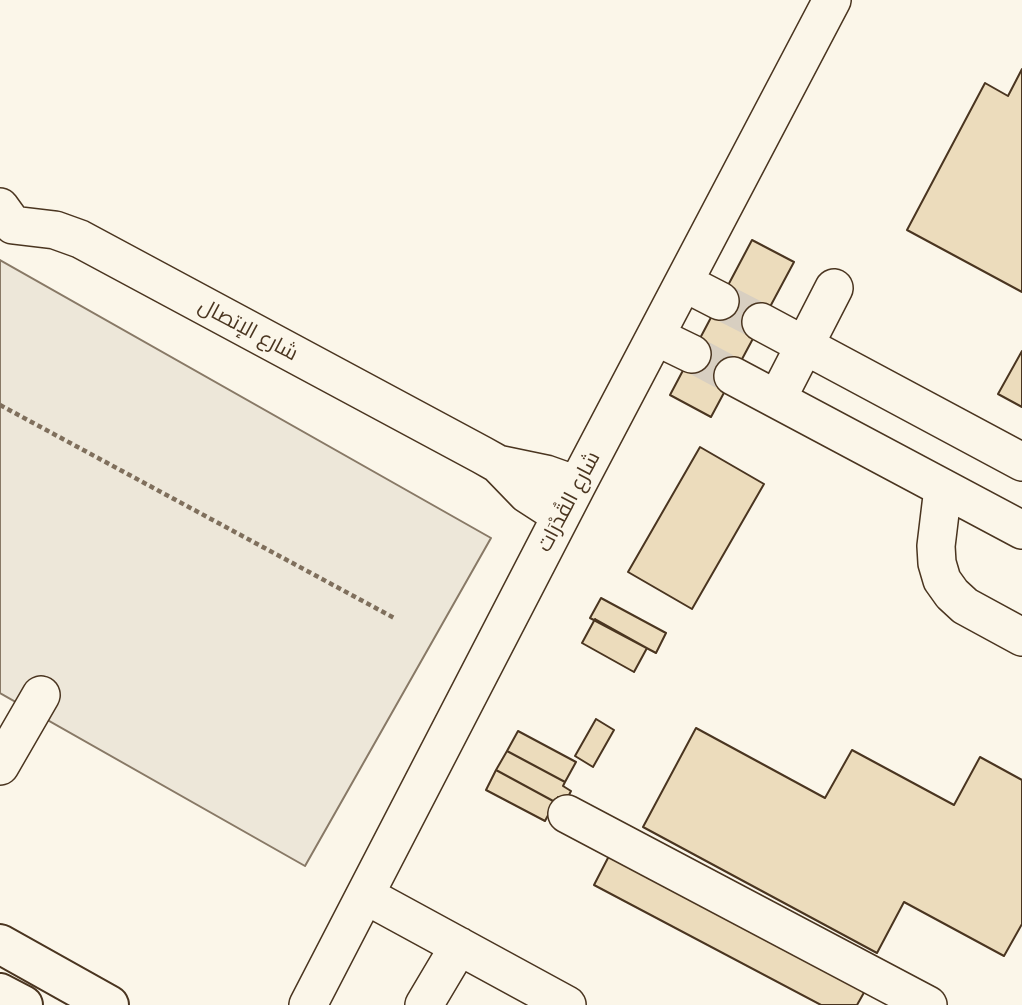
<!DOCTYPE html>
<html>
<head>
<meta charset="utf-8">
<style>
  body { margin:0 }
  canvas { display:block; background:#fbf6e9 }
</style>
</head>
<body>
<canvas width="1022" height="1005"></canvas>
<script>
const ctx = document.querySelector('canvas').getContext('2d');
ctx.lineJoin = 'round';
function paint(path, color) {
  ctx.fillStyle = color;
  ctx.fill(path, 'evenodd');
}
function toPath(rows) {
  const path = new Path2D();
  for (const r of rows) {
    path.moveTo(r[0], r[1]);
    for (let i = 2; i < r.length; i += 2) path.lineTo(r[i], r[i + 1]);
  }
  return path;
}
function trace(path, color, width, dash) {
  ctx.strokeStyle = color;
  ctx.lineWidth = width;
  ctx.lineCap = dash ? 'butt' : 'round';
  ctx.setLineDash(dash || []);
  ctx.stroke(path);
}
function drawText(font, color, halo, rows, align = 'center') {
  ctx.font = font + ' "Noto Sans",Cairo,sans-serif';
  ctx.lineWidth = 5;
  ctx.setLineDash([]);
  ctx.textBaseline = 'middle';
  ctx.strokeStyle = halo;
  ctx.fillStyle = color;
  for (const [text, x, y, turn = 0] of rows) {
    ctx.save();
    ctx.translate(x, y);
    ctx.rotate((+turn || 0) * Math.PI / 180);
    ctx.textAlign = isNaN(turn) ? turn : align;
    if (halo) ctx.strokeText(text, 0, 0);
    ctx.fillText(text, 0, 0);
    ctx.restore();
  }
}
const parking = toPath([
  [0,260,491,538,305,866,0,693,0,260]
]);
paint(parking, '#ede7d9');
trace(parking, '#887966', 2);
const building = toPath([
  [1022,69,1022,292,907,230,985,83,1008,96,1022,69],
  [752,240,794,262,711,417,670,395,752,240],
  [1022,351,1022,407,998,394,1022,351],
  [700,447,764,484,692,609,628,572,700,447],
  [601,598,666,633,656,653,590,618,601,598],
  [595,619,647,648,634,672,582,643,595,619],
  [596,719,614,730,593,767,575,756,596,719],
  [696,728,825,798,852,750,954,805,980,757,1022,780,1022,924,1004,956,904,902,877,953,643,827,696,728],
  [518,731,576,762,565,782,507,751,518,731],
  [507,751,565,782,563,786,571,791,566,801,558,797,555,802,496,770,507,751],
  [496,770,555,802,545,821,486,790,496,770],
  [610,854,866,989,857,1005,821,1005,594,885,610,854]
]);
paint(building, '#ecdcbc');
trace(building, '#4a3520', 2);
trace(toPath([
  [720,301,761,322],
  [692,354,733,376]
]), '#d8cfc1', 37, [37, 18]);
const minor = toPath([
  [0,207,13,225,55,230,80,239,482,455,498,464,527,494,561,516],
  [685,283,720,301],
  [761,322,1022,462],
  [657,337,692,354],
  [733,376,1022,530],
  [777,399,834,288],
  [498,464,546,474,577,485],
  [943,488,936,546,937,563,942,580,952,594,965,606,1022,637],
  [0,766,41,695],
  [567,814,928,1005],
  [365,895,567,1005],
  [308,1005,577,485,832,0],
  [424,1005,459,946]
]);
const major = toPath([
  [0,944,109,1005],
  [0,993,23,1005]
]);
trace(minor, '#4a3520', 40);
trace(major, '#4a3520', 42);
trace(toPath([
  [0,405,396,619]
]), '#7f6f5c', 4.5, [5, 3.5]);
trace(minor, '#fbf6e9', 37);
trace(major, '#fbf6e9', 38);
drawText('21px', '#4a3520', '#fbf6e9', [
  ["شارع الإتصال",248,330,28],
  ["شارع القُدْرَات",569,502,-62]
]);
</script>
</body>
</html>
